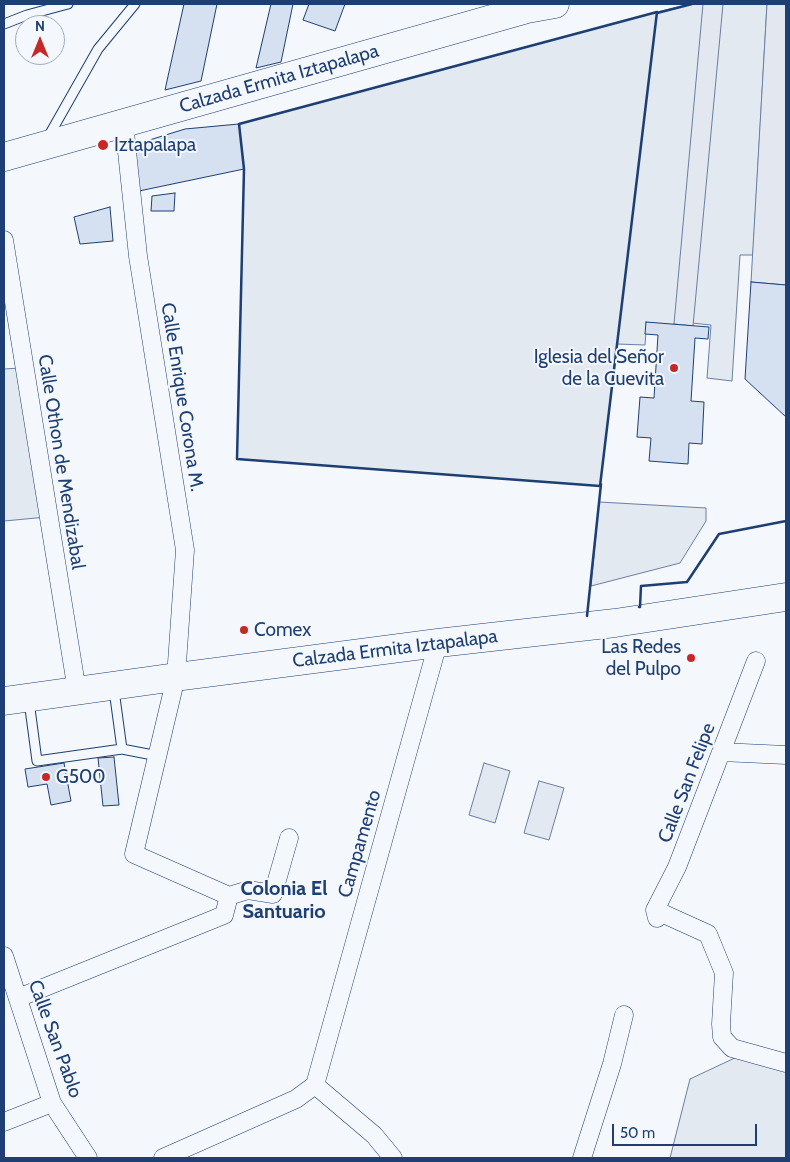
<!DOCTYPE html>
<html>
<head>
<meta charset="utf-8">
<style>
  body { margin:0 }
  #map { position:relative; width:790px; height:1162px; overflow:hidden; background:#f4f7fb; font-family:Cabin,sans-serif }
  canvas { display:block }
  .frame { position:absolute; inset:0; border:5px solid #1d3f73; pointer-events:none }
  .north { position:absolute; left:15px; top:15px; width:50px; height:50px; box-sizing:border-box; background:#f4f7fb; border:1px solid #9eadc5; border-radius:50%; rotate:0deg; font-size:14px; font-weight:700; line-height:20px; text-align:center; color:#1d3f73 }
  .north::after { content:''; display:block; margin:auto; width:18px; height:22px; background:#c62828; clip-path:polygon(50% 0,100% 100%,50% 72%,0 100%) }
  .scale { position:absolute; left:612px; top:1124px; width:145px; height:22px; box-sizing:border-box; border:2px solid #1d3f73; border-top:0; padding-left:6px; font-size:15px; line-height:18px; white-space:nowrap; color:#1d3f73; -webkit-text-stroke:4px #f4f7fb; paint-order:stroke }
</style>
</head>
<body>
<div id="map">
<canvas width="790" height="1162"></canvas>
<div class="frame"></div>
<div class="north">N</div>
<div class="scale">50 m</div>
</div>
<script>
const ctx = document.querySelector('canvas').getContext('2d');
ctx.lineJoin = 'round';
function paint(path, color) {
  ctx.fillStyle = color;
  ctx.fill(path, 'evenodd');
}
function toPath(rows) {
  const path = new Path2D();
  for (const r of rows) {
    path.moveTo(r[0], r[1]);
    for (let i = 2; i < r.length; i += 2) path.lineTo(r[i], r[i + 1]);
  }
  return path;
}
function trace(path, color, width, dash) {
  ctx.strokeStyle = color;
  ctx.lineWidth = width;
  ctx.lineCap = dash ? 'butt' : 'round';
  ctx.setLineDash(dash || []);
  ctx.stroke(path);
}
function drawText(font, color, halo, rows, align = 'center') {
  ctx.font = font + ' Cabin,sans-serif';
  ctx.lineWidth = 4;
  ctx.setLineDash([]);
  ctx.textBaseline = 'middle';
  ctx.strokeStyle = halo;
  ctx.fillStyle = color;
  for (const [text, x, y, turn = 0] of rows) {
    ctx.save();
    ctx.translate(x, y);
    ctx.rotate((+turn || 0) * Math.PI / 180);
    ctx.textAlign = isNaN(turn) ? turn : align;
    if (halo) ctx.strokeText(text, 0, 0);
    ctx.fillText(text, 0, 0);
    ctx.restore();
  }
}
const green = toPath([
  [692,4,767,4,753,255,740,255,732,381,707,378,711,325,682,322,646,332,645,345,617,344,600,486,237,459,244,169,239,124,657,12,692,4],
  [20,368,47,517,4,521,4,369,20,368],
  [599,502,706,508,706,521,680,563,591,586,599,502],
  [484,763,510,771,495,823,469,815,484,763],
  [539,781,564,788,549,840,524,833,539,781],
  [739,1056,786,1066,786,1158,670,1158,690,1079,739,1056]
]);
paint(green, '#e3e9f0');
trace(green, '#687fa3', 1);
const parking = toPath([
  [703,4,723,4,693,326,674,324,703,4],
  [767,4,786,4,786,285,751,282,767,4]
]);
paint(parking, '#e3e8f0');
trace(parking, '#687fa3', 1);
const building = toPath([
  [184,4,217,4,201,81,165,90,184,4],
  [271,4,293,4,281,62,256,68,271,4],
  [309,4,345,4,335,31,303,20,309,4],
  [239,124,244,169,139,191,130,146,185,129,239,124],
  [175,193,174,211,151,211,152,196,175,193],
  [110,207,113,241,80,244,74,217,110,207],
  [751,282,786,285,786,417,745,379,751,282],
  [646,322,709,327,708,339,695,338,691,401,704,402,702,444,689,443,688,464,649,461,651,438,637,437,640,397,654,398,658,335,645,334,646,322],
  [114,757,119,805,103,806,98,758,114,757],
  [64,763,71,801,51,805,47,784,28,787,25,769,64,763]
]);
paint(building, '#d5e0f0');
trace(building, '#1d3f73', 1);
const service = toPath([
  [4,24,27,15,68,4],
  [47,139,98,49,135,4],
  [29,701,37,761,122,749,114,690],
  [122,749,158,756]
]);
const minor = toPath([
  [124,123,138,256,185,550,176,677,134,854,229,896,248,890,273,894,289,838],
  [4,240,77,691],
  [721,752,786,755],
  [655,910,708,934,724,973,721,1024,722,1037,732,1048,786,1063],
  [657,918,655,910,677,867,756,661],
  [4,956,52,1103,88,1158],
  [18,998,224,915,229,896],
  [315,1085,438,643],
  [315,1085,374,1135,393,1158],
  [4,1122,52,1103],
  [163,1158,296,1099,315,1085],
  [582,1158,612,1064,624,1015]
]);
const primary = toPath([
  [4,157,527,9,555,4],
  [4,701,176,677,438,643,615,623,786,597]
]);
trace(service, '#1d3f73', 11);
trace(minor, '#1d3f73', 19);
trace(primary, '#1d3f73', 29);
trace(service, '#f4f7fb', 9);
trace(minor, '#f4f7fb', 18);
trace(primary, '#f4f7fb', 28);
trace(toPath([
  [657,12,600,486,237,459,244,169,239,124,657,12],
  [657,13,692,4],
  [639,607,640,607,641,586,687,582,719,534,786,521],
  [587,616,601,484]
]), '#1d3f73', 2.5);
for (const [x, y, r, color] of [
  [103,145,6,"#c62828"],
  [674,368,5,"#c62828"],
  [244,630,5,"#c62828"],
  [691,658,5,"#c62828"],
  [46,777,5,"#c62828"]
]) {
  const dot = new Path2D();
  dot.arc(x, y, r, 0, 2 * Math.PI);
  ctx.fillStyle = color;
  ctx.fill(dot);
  trace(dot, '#f4f7fb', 2);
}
drawText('19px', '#1d3f73', '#f4f7fb', [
  ["Calzada Ermita Iztapalapa",279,79,-16],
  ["Calle Enrique Corona M.",182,397,81],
  ["Calle Othon de Mendizabal",61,462,81],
  ["Calzada Ermita Iztapalapa",395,649,-7],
  ["Calle San Felipe",687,783,-69],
  ["Campamento",360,844,-74],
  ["Calle San Pablo",55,1039,70]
]);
drawText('19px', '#1d3f73', '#f4f7fb', [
  ["Iztapalapa",114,145],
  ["Iglesia del Señor",664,357,"right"],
  ["de la Cuevita",664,379,"right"],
  ["Comex",254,630],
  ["Las Redes",681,647,"right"],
  ["del Pulpo",681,669,"right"],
  ["G500",56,777]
], 'left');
drawText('bold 20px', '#1d3f73', '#f4f7fb', [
  ["Colonia El",284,889],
  ["Santuario",284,912]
]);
</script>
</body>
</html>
